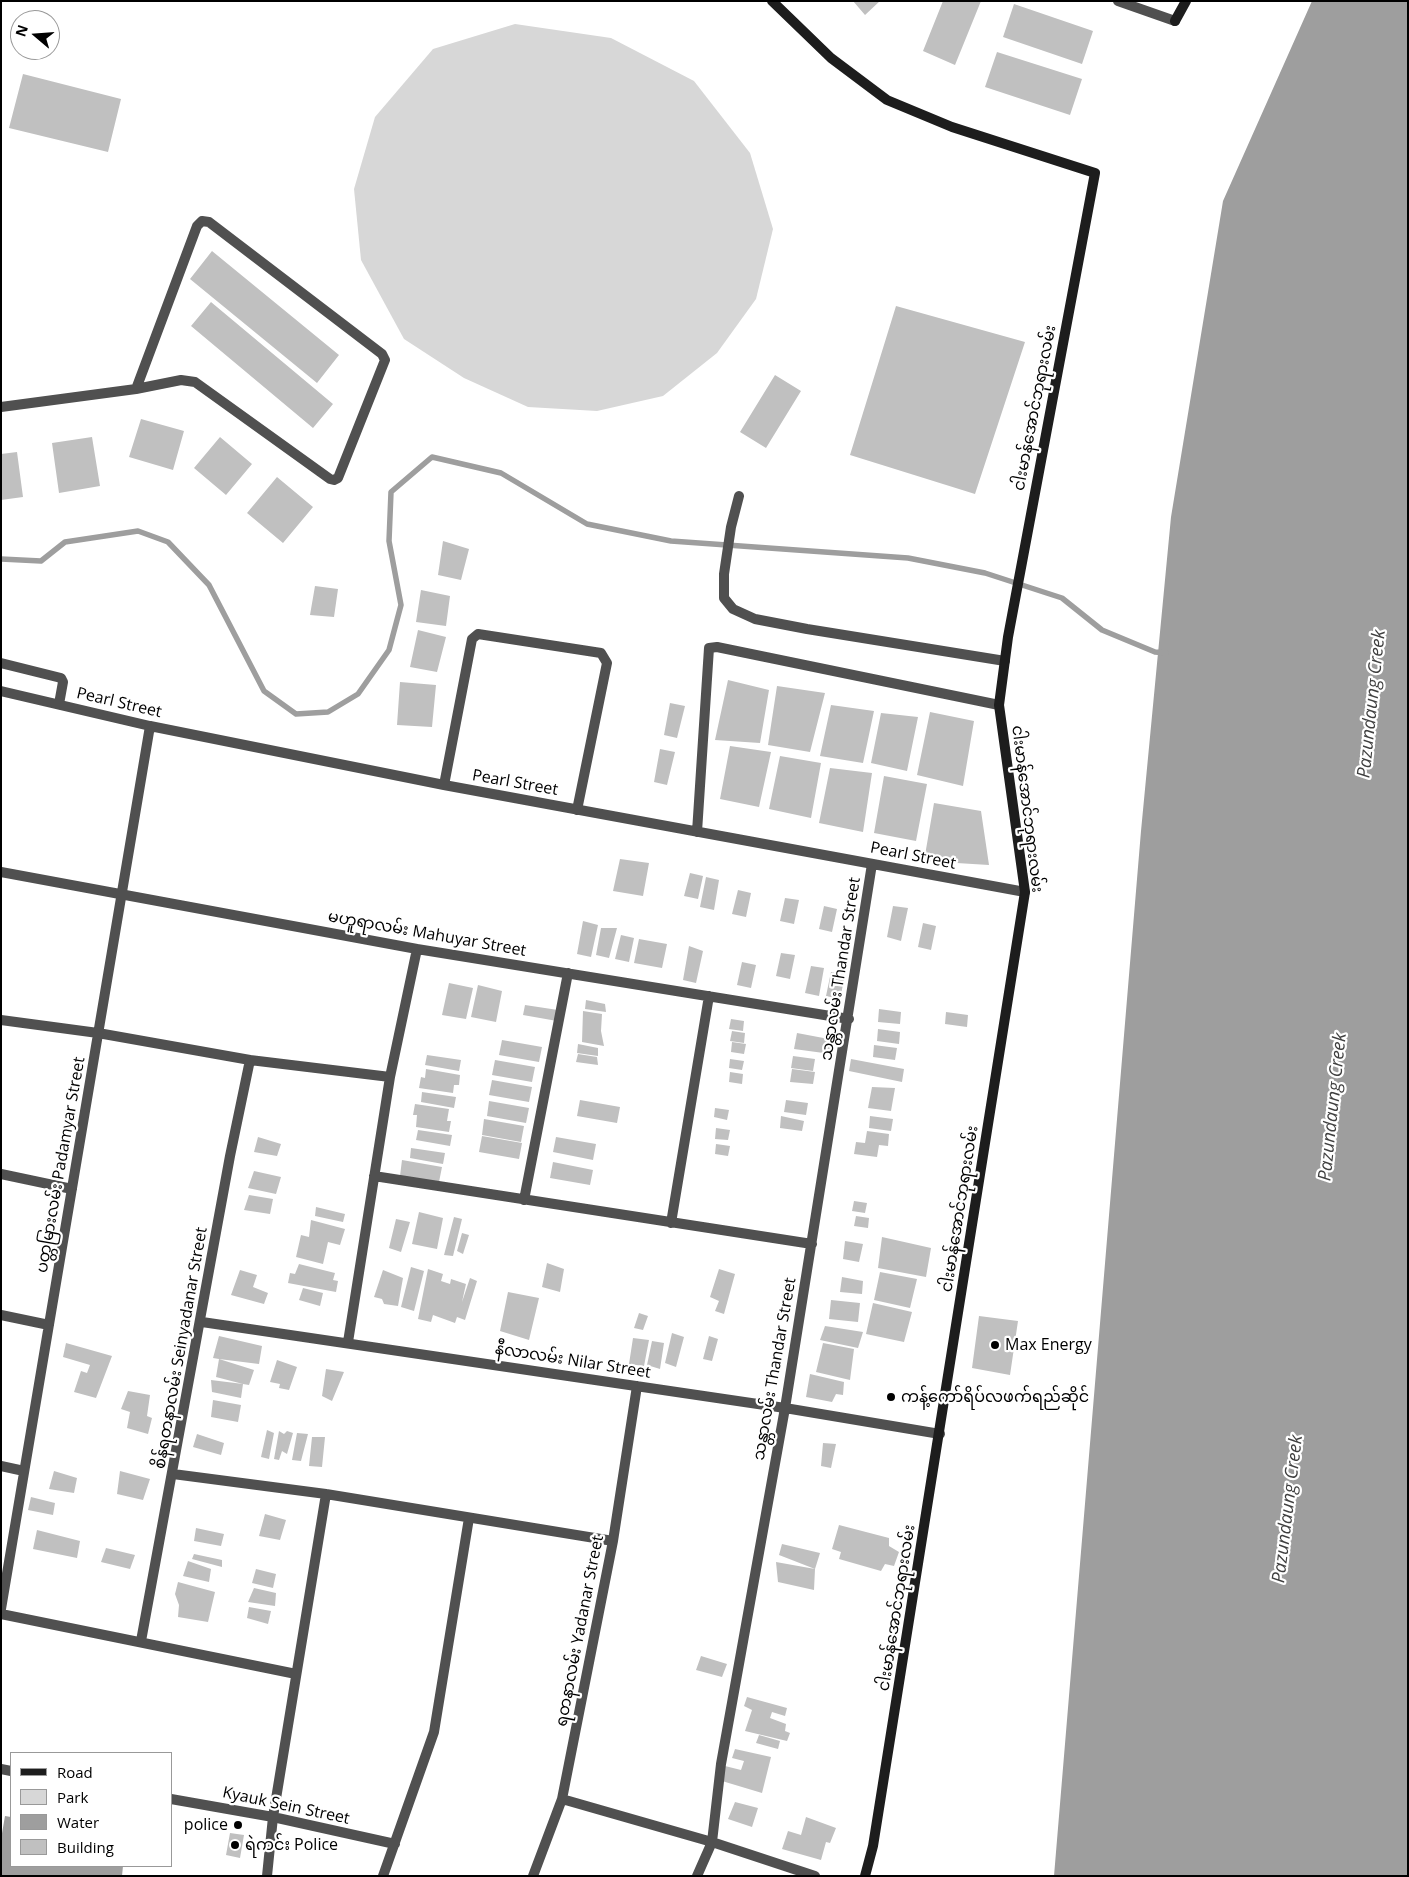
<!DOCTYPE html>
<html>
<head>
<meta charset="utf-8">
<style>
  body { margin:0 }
  #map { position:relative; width:1409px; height:1877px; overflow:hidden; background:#fff; font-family:"Open Sans",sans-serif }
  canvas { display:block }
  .frame { position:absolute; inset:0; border:2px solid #000; pointer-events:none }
  .legend { position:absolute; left:10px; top:1752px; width:162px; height:115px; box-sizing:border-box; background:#fff; border:1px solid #999; margin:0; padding:6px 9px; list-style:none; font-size:15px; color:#000 }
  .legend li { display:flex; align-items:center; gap:10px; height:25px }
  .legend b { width:25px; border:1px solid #999 }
  .north { position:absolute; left:10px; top:10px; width:50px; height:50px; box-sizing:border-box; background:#fff; border:1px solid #999; border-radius:50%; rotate:288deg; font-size:14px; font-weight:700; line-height:20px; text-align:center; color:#000 }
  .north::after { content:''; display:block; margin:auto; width:18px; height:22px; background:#000; clip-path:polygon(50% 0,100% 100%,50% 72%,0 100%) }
</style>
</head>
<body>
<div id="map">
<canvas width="1409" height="1877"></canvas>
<div class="frame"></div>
<ul class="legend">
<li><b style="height:6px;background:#1d1d1d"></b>Road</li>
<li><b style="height:14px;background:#d7d7d7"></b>Park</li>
<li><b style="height:14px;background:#9e9e9e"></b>Water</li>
<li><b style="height:14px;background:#c0c0c0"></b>Building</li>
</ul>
<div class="north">N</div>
</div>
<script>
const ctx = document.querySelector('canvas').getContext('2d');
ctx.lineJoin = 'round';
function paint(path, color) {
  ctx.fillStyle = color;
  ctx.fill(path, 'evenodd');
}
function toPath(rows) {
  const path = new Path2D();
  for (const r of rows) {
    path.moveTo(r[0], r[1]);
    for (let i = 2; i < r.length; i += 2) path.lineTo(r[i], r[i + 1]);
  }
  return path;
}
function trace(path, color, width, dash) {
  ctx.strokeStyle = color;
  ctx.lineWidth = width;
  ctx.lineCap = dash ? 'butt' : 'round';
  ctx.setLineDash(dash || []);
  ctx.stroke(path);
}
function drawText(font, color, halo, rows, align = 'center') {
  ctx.font = font + ' "Open Sans","Noto Sans Myanmar",sans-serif';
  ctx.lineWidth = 4.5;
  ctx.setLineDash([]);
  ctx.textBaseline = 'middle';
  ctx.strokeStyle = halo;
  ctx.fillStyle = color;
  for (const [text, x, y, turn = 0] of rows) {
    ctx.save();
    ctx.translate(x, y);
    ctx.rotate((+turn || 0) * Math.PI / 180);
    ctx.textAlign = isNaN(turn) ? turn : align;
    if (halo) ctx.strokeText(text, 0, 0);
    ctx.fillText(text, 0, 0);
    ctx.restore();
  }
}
paint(toPath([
  [515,24,611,38,694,81,750,153,773,229,756,299,717,353,663,396,597,411,528,407,464,378,404,339,361,260,354,189,375,117,433,49]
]), '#d7d7d7');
paint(toPath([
  [1312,1,1408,1,1408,1876,1054,1876,1141,831,1171,517,1223,201],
  [5,1816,11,1817,11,1866,123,1866,122,1876,1,1876,1,1839]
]), '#9e9e9e');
trace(toPath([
  [1,559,41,561,65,542,138,531,168,542,209,585,264,691,296,714,328,712,358,694,389,650,401,605,389,541,391,492,432,457,501,473,587,524,671,541,908,558,985,573,1062,598,1102,630,1155,652,1166,653]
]), '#9e9e9e', 5.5);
paint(toPath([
  [853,1,880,1,865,15],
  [943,1,981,1,955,65,923,51],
  [1014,4,1093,31,1082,64,1003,37],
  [997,52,1082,79,1070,115,985,87],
  [23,74,121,99,108,152,9,128],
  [212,251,339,355,317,383,190,279],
  [211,302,333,404,313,428,191,326],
  [896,306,1025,342,975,494,850,455],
  [775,375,801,391,766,448,740,432],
  [141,419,184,431,173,470,129,457],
  [92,437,100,486,59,493,52,443],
  [220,437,252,464,226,495,194,468],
  [17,452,23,497,1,500,1,454],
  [277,477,313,507,283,543,247,513],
  [443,541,469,549,461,580,438,575],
  [315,586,338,589,334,617,310,615],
  [421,590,450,596,446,626,416,622],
  [418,630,446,637,437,672,410,667],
  [728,680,769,690,760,743,715,740],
  [400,682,436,685,432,727,397,725],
  [777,686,825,693,810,752,768,745],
  [670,703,685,706,677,738,664,735],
  [831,705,874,711,863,763,820,756],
  [930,712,974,721,963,786,917,775],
  [881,713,918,717,907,771,871,763],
  [730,746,771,752,759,807,720,799],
  [660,749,675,752,667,785,654,782],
  [780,756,821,763,811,818,769,809],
  [830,768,872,773,863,832,819,823],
  [884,776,927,784,916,841,874,833],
  [934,803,981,811,989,865,924,861],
  [620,859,649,863,643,896,613,891],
  [690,873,703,876,698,899,684,896],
  [706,877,719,880,714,910,700,907],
  [738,890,751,893,746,917,732,914],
  [785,898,799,900,794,924,780,921],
  [824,906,837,909,832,932,819,929],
  [893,906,908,908,901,941,887,937],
  [583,921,598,925,591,957,577,954],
  [923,923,936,926,931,950,918,947],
  [601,928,617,928,609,958,596,955],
  [621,935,634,938,629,962,615,959],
  [639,939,667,944,662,968,634,963],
  [689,946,703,951,696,983,683,980],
  [781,953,795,955,790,979,776,976],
  [742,962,756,965,751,988,737,985],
  [811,966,824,968,819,996,805,993],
  [831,972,845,975,840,999,826,996],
  [449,983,473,988,466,1019,442,1015],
  [478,985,502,991,496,1022,471,1017],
  [586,1000,605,1004,606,1012,585,1009],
  [525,1005,558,1010,557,1021,523,1015],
  [879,1009,901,1012,900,1024,878,1022],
  [583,1011,602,1014,601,1031,604,1046,582,1042],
  [946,1012,968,1015,967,1027,945,1024],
  [731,1019,744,1021,743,1031,729,1029],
  [878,1029,900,1032,899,1044,877,1041],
  [732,1031,745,1033,744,1043,730,1041],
  [797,1033,834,1040,831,1054,794,1049],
  [502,1040,542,1047,539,1062,499,1055],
  [732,1042,746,1044,744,1054,731,1052],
  [578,1044,598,1048,598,1056,577,1053],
  [874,1045,897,1048,895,1060,873,1057],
  [578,1054,597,1057,598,1065,576,1062],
  [427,1055,461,1060,459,1071,425,1065],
  [793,1056,815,1059,813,1071,791,1068],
  [730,1059,744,1061,742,1070,729,1068],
  [851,1059,904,1069,902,1082,849,1071],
  [495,1060,535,1067,532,1082,492,1075],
  [426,1069,460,1075,459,1085,454,1085,453,1093,419,1088,421,1077,425,1078],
  [792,1069,815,1072,813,1084,790,1082],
  [730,1072,743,1074,742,1084,729,1082],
  [492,1080,532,1087,529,1102,489,1095],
  [872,1087,895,1088,891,1111,868,1108],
  [422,1092,456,1097,454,1108,421,1102],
  [580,1100,620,1107,617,1123,577,1116],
  [786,1100,808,1103,806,1115,784,1112],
  [489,1101,529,1108,526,1123,487,1116],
  [415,1104,449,1109,447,1121,451,1121,449,1132,416,1127,417,1115,413,1115],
  [715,1108,729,1110,727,1120,714,1117],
  [781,1116,804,1121,802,1131,780,1128],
  [870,1116,893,1119,891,1131,869,1128],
  [484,1119,524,1126,521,1142,482,1135],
  [716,1128,730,1130,728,1140,715,1139],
  [418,1130,452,1135,450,1146,416,1140],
  [867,1131,889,1134,888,1146,879,1145,877,1157,854,1154,856,1142,865,1143],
  [482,1136,522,1143,519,1159,479,1152],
  [258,1137,281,1144,277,1156,254,1152],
  [556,1137,596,1144,593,1160,553,1152],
  [716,1144,730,1146,728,1156,715,1154],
  [411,1148,445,1153,443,1164,410,1158],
  [402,1160,442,1167,439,1182,400,1176],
  [553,1162,593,1170,590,1185,550,1178],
  [254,1171,281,1177,276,1194,248,1188],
  [249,1195,273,1199,270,1214,244,1210],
  [854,1201,867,1203,865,1213,852,1211],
  [316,1207,345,1214,343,1222,315,1216],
  [419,1212,443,1218,437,1249,412,1244],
  [856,1216,869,1218,868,1228,854,1226],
  [454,1217,462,1219,453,1256,444,1255],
  [396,1219,410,1222,401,1252,389,1248],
  [311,1220,345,1229,340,1245,328,1242,323,1264,296,1257,301,1235,309,1237],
  [462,1233,469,1235,463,1254,457,1251],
  [882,1237,931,1248,926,1277,878,1268],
  [845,1241,863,1244,859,1262,843,1259],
  [547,1263,564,1269,560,1292,542,1287],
  [299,1264,335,1273,333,1280,338,1281,336,1292,288,1283,290,1273,295,1274],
  [411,1267,424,1271,414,1311,401,1307],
  [428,1269,443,1274,441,1281,450,1284,451,1279,466,1284,462,1302,470,1278,477,1281,465,1320,457,1317,455,1323,433,1315,431,1322,418,1319],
  [719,1269,735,1274,724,1314,715,1311,719,1301,710,1297],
  [240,1270,257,1275,253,1287,268,1293,264,1304,231,1295],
  [383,1270,403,1278,398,1306,384,1304,382,1299,374,1297],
  [880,1272,917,1279,910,1308,874,1300],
  [842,1277,863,1281,862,1294,840,1292],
  [303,1288,323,1293,320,1306,299,1300],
  [508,1292,539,1298,529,1340,500,1331],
  [831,1300,860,1303,858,1322,829,1319],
  [873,1303,912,1312,904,1342,866,1334],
  [639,1313,648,1316,643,1330,634,1328],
  [979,1316,1018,1321,1010,1375,972,1368],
  [825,1326,863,1332,858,1348,820,1340],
  [672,1333,684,1337,676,1367,665,1363],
  [219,1336,262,1346,259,1364,219,1359,254,1370,249,1385,243,1384,241,1398,212,1392,211,1380,243,1384,216,1377,219,1359,213,1358],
  [709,1336,718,1339,712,1361,703,1359],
  [633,1338,649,1340,644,1366,629,1364],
  [652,1341,664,1343,660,1369,647,1365],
  [66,1343,112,1356,96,1398,74,1392,81,1371,87,1373,90,1365,63,1357],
  [823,1343,854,1349,850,1380,816,1372],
  [277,1360,297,1367,289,1390,279,1388,280,1384,270,1382],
  [326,1369,344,1372,332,1401,322,1396],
  [810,1374,844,1382,843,1395,836,1394,832,1402,806,1397],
  [128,1391,150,1395,147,1416,152,1418,148,1434,127,1428,130,1412,121,1409],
  [213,1400,241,1405,238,1422,211,1417],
  [267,1430,274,1433,269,1459,261,1457],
  [279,1431,284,1434,287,1431,293,1433,287,1454,282,1451,279,1460,274,1459],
  [297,1433,308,1434,301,1461,292,1460],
  [197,1434,224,1443,221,1455,193,1447],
  [312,1437,325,1437,322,1467,309,1466],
  [823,1443,836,1444,831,1468,821,1466],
  [54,1471,77,1478,74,1493,49,1489],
  [120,1471,150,1479,143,1500,117,1494],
  [31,1497,55,1503,53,1515,28,1510],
  [265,1514,286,1520,280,1540,259,1536],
  [839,1525,889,1538,889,1546,899,1552,894,1566,885,1564,881,1571,839,1559,841,1552,832,1549],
  [196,1528,224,1534,221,1546,194,1541],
  [37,1530,80,1541,77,1558,33,1549],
  [782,1544,820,1553,815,1569,814,1590,778,1582,776,1562,815,1569,779,1555],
  [106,1548,135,1555,130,1569,101,1562],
  [194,1554,222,1560,222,1567,192,1559],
  [188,1561,211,1569,209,1582,183,1576],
  [256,1569,276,1574,273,1588,252,1583],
  [178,1582,215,1592,208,1622,178,1617,179,1605,175,1594],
  [254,1588,276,1593,275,1606,248,1602],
  [249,1607,271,1611,268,1624,247,1618],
  [701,1656,727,1664,722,1677,696,1670],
  [747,1697,787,1708,785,1716,772,1712,770,1718,786,1724,785,1731,790,1733,787,1741,745,1731,752,1710,744,1706],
  [759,1735,780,1741,778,1749,756,1743],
  [735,1749,771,1757,762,1793,722,1781,725,1766,741,1770,744,1761,732,1758],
  [735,1802,758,1808,752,1827,728,1819],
  [806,1817,836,1828,830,1843,826,1842,821,1860,782,1849,788,1831,801,1835],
  [230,1833,244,1835,240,1858,226,1855]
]), '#c0c0c0');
trace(toPath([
  [1118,1,1175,21],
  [1,407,136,389,181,380,195,382,330,479,334,480,338,478,385,360,382,354,209,222,202,221,197,226,136,389],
  [739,496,731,527,724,574,724,598,733,609,755,619,807,629,1005,661],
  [1,663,61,678,63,682,59,704],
  [1,691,150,726,444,785,1025,892],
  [444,785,472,639,478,634,601,653,607,663,577,810],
  [697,832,709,648,717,647,999,705],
  [1,872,417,949,849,1019],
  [1,1020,98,1033,250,1060,390,1077],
  [1,1174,72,1189],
  [374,1176,812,1244],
  [524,1200,568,973],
  [671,1223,709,996],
  [1,1315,49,1325],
  [202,1322,785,1408,940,1434],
  [348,1342,390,1077,417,949],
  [1,1466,24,1471],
  [173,1474,326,1494,613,1541],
  [1,1609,150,726],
  [1,1614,296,1674],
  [141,1641,230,1156,250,1060],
  [1,1769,11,1771],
  [171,1799,273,1817,395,1844],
  [562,1799,712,1842,815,1876],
  [267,1876,273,1817,326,1494],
  [383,1876,434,1732,469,1518],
  [533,1876,562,1799,613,1541,637,1386],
  [697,1876,712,1842,721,1764,785,1408,872,864]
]), '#505050', 10);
trace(toPath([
  [772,1,831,58,887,100,952,127,1095,173,1008,637,999,705,1025,892,873,1846,865,1876],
  [1175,21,1186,1]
]), '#1d1d1d', 10);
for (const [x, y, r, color] of [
  [995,1345,5,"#000"],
  [891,1397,5,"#000"],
  [238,1825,5,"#000"],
  [235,1845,5,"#000"]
]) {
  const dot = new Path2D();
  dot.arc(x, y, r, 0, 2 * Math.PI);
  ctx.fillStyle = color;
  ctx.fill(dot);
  trace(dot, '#fff', 2);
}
drawText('16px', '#000', '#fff', [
  ["ငါးမာန်အောင်ဘုရားလမ်း",1035,408,-79],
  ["Pearl Street",119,703,13],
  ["Pearl Street",515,783,10],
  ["ငါးမာန်အောင်ဘုရားလမ်း",1027,809,83],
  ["Pearl Street",913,856,11],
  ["မဟူရာလမ်း Mahuyar Street",427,934,10],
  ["သန္တာလမ်း Thandar Street",841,969,-81],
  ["ပတ္တမြားလမ်း Padamyar Street",61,1165,-80],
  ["ငါးမာန်အောင်ဘုရားလမ်း",960,1209,-81],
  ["စိန်ရတနာလမ်း Seinyadanar Street",181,1348,-80],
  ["နီလာလမ်း Nilar Street",573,1361,9],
  ["သန္တာလမ်း Thandar Street",775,1369,-80],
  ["ငါးမာန်အောင်ဘုရားလမ်း",897,1608,-81],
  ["ရတနာလမ်း Yadanar Street",580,1631,-79],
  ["Kyauk Sein Street",286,1806,12]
]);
drawText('16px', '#000', '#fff', [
  ["Max Energy",1005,1345],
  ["ကန့်ကော်ရိပ်လဖက်ရည်ဆိုင်",901,1397],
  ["police",228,1825,"right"],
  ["ရဲကင်း Police",245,1845]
], 'left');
drawText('italic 18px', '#3f3f3f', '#fff', [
  ["Pazundaung Creek",1372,704,-84],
  ["Pazundaung Creek",1333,1107,-84],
  ["Pazundaung Creek",1288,1509,-83]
]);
</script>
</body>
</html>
